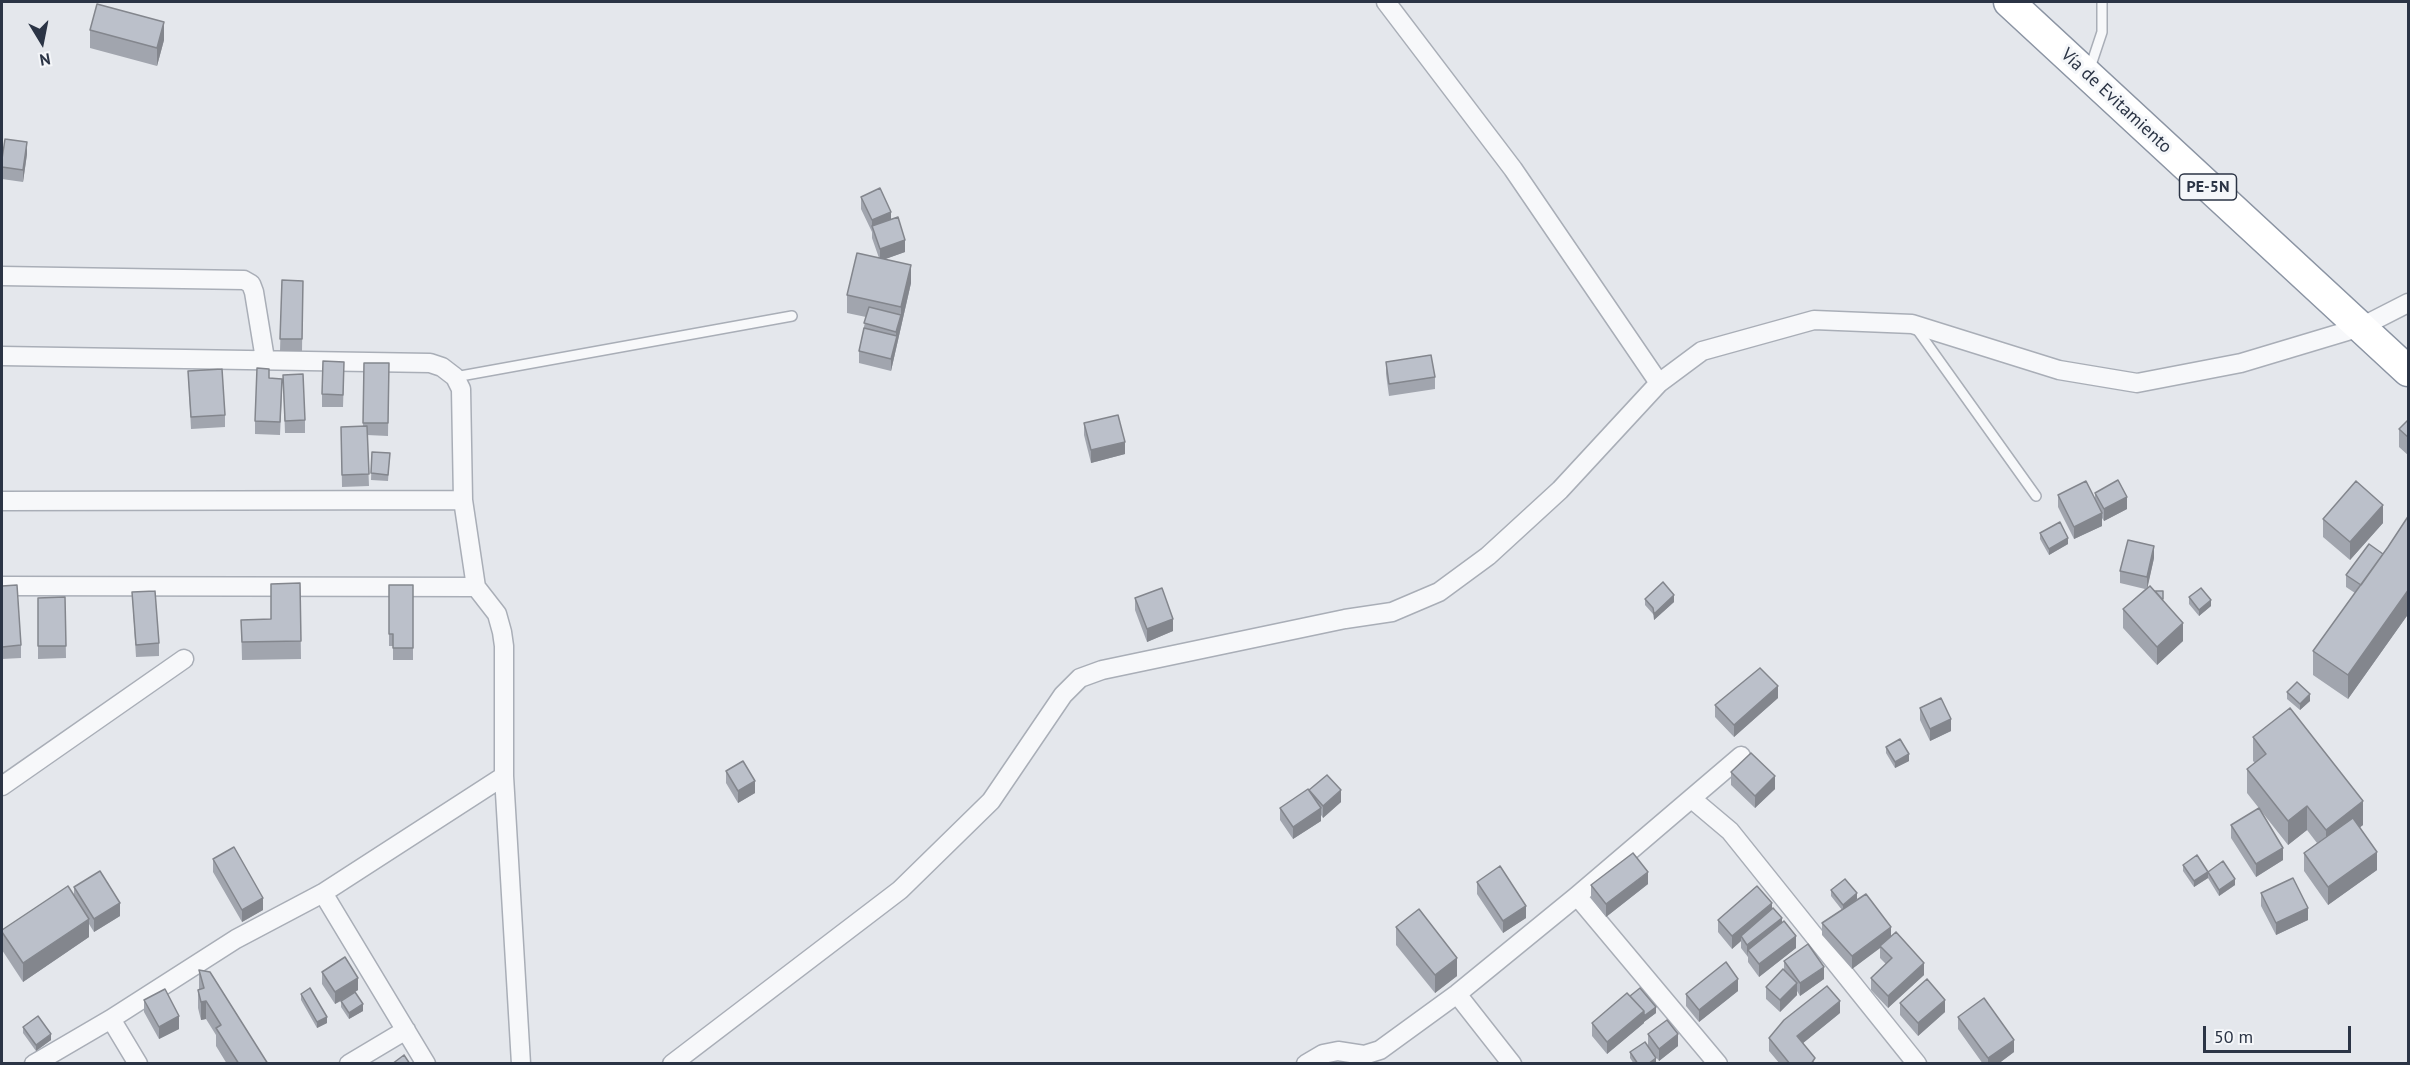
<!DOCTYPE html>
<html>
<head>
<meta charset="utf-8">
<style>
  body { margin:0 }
  #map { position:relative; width:2410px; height:1065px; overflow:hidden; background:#e4e7ec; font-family:"PT Sans",sans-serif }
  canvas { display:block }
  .frame { position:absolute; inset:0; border:3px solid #2b3445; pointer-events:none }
  .north { position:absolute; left:12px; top:12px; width:60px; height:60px; -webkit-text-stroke:4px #f4f6f9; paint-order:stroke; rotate:170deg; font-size:16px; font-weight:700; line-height:24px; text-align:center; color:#2b3445 }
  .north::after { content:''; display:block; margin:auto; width:21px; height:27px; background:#2b3445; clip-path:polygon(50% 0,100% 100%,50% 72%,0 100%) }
  .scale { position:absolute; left:2203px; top:1026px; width:148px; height:27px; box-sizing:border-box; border:3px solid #2b3445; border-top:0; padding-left:8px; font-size:18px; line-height:21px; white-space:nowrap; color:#2b3445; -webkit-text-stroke:4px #f4f6f9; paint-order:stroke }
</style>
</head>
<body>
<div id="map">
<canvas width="2410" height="1065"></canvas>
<div class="frame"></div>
<div class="north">N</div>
<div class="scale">50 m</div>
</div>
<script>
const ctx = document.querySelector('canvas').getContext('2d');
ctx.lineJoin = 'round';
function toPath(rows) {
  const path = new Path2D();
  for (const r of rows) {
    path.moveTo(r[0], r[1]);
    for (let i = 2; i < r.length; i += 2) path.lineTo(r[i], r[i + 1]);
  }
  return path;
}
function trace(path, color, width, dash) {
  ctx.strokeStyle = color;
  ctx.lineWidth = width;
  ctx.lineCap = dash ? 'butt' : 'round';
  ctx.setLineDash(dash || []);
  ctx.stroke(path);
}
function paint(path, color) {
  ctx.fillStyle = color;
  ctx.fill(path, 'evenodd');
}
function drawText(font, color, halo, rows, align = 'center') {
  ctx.font = font + ' "PT Sans",sans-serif';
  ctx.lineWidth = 6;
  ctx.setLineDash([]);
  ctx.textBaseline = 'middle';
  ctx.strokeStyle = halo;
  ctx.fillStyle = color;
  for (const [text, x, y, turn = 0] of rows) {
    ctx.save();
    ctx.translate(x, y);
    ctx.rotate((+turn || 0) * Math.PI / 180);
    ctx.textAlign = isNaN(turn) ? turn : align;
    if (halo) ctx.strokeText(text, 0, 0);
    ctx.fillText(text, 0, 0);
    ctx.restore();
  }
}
const service = toPath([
  [2089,71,2102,32,2102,2],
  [1916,328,2036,496],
  [455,377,792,316]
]);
const minor = toPath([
  [1386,2,1513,169,1659,383],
  [2,276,244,280,251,284,254,292,265,359],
  [2,356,430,363,442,367,455,377,461,389,463,500,476,587,497,614,502,632,504,646,504,776,521,1064],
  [2,501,463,500],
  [2,586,476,587],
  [2,786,184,659],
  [1692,799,1730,831,1917,1064],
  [323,893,426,1064],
  [1577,896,1718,1064],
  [1457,994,1512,1064],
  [111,1019,138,1064],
  [34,1064,111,1019,236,939,323,893,504,776],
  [349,1064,406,1030],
  [672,1064,900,890,991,801,1063,695,1080,678,1102,670,1345,619,1392,612,1439,592,1488,556,1560,490,1659,383,1702,351,1814,320,1912,324,2059,370,2137,383,2241,363,2361,327,2408,303],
  [1306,1064,1323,1054,1338,1051,1364,1055,1380,1050,1457,994,1577,896,1741,756]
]);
const trunk = toPath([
  [2009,2,2408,371]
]);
trace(service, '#a9aeb7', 12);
trace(minor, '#a9aeb7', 21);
trace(trunk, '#8b94a3', 33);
trace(service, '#f7f8fa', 9);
trace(minor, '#f7f8fa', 18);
trace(trunk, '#fff', 30);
paint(toPath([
  [90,30,164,40,157,66,90,48],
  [27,154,23,182,2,179,2,159],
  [861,197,891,220,905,252,885,259,911,283,891,371,859,363,859,351,866,317,847,313,847,295,879,258,872,238,872,232,861,209],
  [282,280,303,281,302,351,280,351],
  [1386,362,1435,377,1435,389,1389,396,1386,374],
  [364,363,389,363,388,436,367,435,369,486,342,487,341,427,363,426],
  [188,371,225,415,225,427,191,429],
  [344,374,343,407,322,407,322,394],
  [283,375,305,420,305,433,285,433],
  [282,391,280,435,255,434,255,421],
  [2409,419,2409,456,2399,447,2399,429],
  [1084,423,1125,454,1091,463,1084,435],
  [372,452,390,453,388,481,371,480],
  [2095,493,2127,509,2104,521,2102,518,2102,526,2074,539,2058,507,2058,495,2095,499],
  [2409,515,2409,613,2348,699,2313,675,2313,651,2355,593,2346,587,2346,575,2383,554],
  [2323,519,2383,523,2350,560,2323,537],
  [2040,533,2068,544,2049,555,2040,539],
  [2154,558,2147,588,2155,592,2163,591,2163,601,2183,641,2157,665,2123,628,2123,609,2145,589,2120,583,2120,571],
  [300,583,301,659,242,660,241,620,271,619],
  [389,585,413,585,413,660,393,660,393,646,389,646],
  [2,586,21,645,21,658,2,659],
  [132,592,159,643,159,656,136,657],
  [65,597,66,658,38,659,38,598],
  [2189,597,2211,606,2199,616,2189,604],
  [1135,598,1173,631,1147,642,1135,610],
  [1645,599,1674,602,1654,620,1653,614,1645,605],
  [2287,692,2310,701,2300,710,2287,699],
  [1778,698,1734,737,1715,717,1715,705],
  [1920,708,1951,731,1930,741,1920,720],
  [2253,737,2363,825,2360,827,2377,870,2328,905,2304,871,2304,853,2317,843,2307,830,2288,845,2247,793,2247,769,2255,763,2253,761],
  [1886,747,1909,761,1895,768,1886,753],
  [726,771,755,793,738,803,726,783],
  [1731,772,1775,789,1755,808,1731,785],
  [1309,790,1341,802,1323,818,1321,815,1321,821,1293,839,1280,820,1280,808,1309,792],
  [2231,825,2283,860,2256,877,2231,838],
  [213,859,263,910,242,922,213,872],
  [2183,865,2208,872,2235,885,2219,896,2208,878,2194,887,2183,871],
  [1477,882,1526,918,1503,933,1477,894],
  [1648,884,1606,917,1591,898,1591,885],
  [74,887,120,916,94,932,89,924,89,937,23,982,2,950,2,930,74,896],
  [1831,890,1857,899,1851,904,1891,937,1924,975,1888,1008,1871,990,1871,978,1886,964,1880,958,1880,947,1852,969,1822,935,1822,923,1842,910,1831,896],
  [2261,893,2308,920,2276,935,2261,906],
  [1772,909,1782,923,1796,948,1759,977,1748,962,1748,957,1741,948,1741,941,1732,949,1718,932,1718,920],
  [1396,927,1457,976,1435,993,1396,945],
  [1784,961,1824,979,1800,996,1797,991,1797,995,1780,1012,1766,999,1766,987,1784,971],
  [199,970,268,1064,227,1064,216,1046,216,1035,206,1019,201,1020,198,1008,198,990,199,990],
  [322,972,358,990,355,992,363,1011,349,1019,341,1007,341,1001,335,1004,322,984],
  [1738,991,1699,1022,1686,1006,1686,994],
  [301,994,327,1023,317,1028,301,1000],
  [1630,996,1656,1013,1644,1022,1644,1023,1607,1054,1592,1036,1592,1023],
  [144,1000,179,1029,159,1039,144,1012],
  [1900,1003,1945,1012,1918,1036,1900,1015],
  [1840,1013,1803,1043,1815,1064,1780,1064,1769,1051,1769,1038],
  [1958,1017,2014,1052,1998,1064,1983,1064,1958,1029],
  [23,1027,51,1040,36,1051,23,1033],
  [1648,1034,1678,1046,1659,1061,1650,1049,1656,1064,1634,1064,1630,1058,1630,1052,1648,1046]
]), '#a1a5ae');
paint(toPath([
  [164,22,164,40,157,66,157,48],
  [27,142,27,154,23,182,23,170],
  [891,212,891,224,872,226,872,232,872,220],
  [905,240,905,252,880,261,880,249],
  [911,265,911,283,891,371,891,359,896,338,896,332,901,315,901,307],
  [1125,442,1125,454,1091,463,1091,450],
  [2127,497,2127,509,2104,521,2104,509],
  [2383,505,2383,523,2350,560,2350,542],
  [2102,513,2102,526,2074,539,2074,527],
  [2068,538,2068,544,2049,555,2049,549],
  [2154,546,2154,558,2147,590,2147,577],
  [2409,589,2409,613,2348,699,2348,675],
  [1674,595,1674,602,1654,620,1654,614],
  [2211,600,2211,606,2199,616,2199,610],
  [1173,619,1173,631,1147,642,1147,629],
  [2183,623,2183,641,2157,665,2157,647],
  [1778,686,1778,698,1734,737,1734,725],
  [2310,694,2310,701,2300,710,2300,704],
  [1951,719,1951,731,1930,741,1930,729],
  [1909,754,1909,761,1895,768,1895,762],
  [1775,776,1775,789,1755,808,1755,796],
  [755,781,755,793,738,803,738,791],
  [1341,790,1341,802,1323,818,1323,806],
  [2363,801,2363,825,2326,854,2326,830],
  [2307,806,2307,830,2288,845,2288,821],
  [1321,808,1321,821,1293,839,1293,827],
  [2283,848,2283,860,2256,877,2256,864],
  [2377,852,2377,870,2328,905,2328,887],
  [1648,872,1648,884,1606,917,1606,904],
  [2208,872,2208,878,2194,887,2194,881],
  [2235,879,2235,885,2219,896,2219,890],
  [1857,893,1857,899,1843,911,1843,905],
  [263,898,263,910,242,922,242,910],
  [120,903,120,916,94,932,94,919],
  [1772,903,1772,915,1741,936,1741,941,1732,949,1732,936],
  [1526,906,1526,918,1503,933,1503,921],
  [2308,908,2308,920,2276,935,2276,923],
  [1782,918,1782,930,1748,950,1747,957,1747,945],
  [89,919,89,937,23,982,23,963],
  [1891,927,1891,940,1852,969,1852,956],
  [1796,936,1796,948,1759,977,1759,964],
  [1457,958,1457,976,1435,993,1435,975],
  [1924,963,1924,975,1888,1008,1888,996],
  [1824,967,1824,979,1800,996,1800,983],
  [358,978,358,990,335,1004,335,992],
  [1738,979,1738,991,1699,1022,1699,1010],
  [1797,983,1797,995,1780,1012,1780,1000],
  [1945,1000,1945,1012,1918,1036,1918,1023],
  [206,1001,206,1019,201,1020,201,1002],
  [1840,1001,1840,1013,1797,1048,1797,1036],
  [363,1004,363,1011,349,1019,349,1013],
  [1656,1007,1656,1013,1644,1022,1644,1016],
  [1644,1011,1644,1023,1607,1054,1607,1042],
  [179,1016,179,1029,159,1039,159,1027],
  [327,1017,327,1023,317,1028,317,1022],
  [51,1034,51,1040,36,1051,36,1045],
  [1678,1034,1678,1046,1659,1061,1659,1049],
  [2014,1040,2014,1052,1998,1064,1988,1064,1988,1058],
  [1656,1058,1656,1064,1648,1064]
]), '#83868d');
const building = toPath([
  [97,4,164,22,157,48,90,30,97,4],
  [5,139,27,142,23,170,2,167,2,159,5,139],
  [880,188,891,212,872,220,861,197,880,188],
  [898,217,905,240,880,249,872,226,898,217],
  [857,253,911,265,901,307,847,295,857,253],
  [282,280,303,281,302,339,280,339,282,280],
  [869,307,901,315,896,332,864,323,869,307],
  [864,328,897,336,891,359,859,351,864,328],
  [1431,355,1435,377,1389,384,1386,362,1431,355],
  [323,361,344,362,343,395,322,394,323,361],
  [364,363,389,363,388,423,363,423,364,363],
  [257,368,269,369,269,378,282,379,280,422,255,421,257,368],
  [222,369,225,415,191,417,188,371,222,369],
  [303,374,305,420,285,421,283,375,303,374],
  [1118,415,1125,442,1091,450,1084,423,1118,415],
  [2409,419,2409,438,2399,429,2409,419],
  [367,426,369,474,342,475,341,427,367,426],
  [372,452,390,453,388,475,371,473,372,452],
  [2118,480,2127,497,2104,509,2095,493,2118,480],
  [2086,481,2102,513,2074,527,2058,495,2086,481],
  [2356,481,2383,505,2350,542,2323,519,2356,481],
  [2409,515,2409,589,2348,675,2313,651,2388,547,2409,515],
  [2060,522,2068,538,2049,549,2040,533,2060,522],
  [2128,540,2154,546,2147,577,2120,571,2128,540],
  [2369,544,2383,554,2361,585,2346,575,2369,544],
  [1663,582,1674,595,1654,614,1653,608,1645,599,1663,582],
  [300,583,301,641,242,642,241,620,271,619,271,584,300,583],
  [17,585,21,645,2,647,2,586,17,585],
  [389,585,413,585,413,648,393,648,393,634,389,634,389,585],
  [2150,586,2183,623,2157,647,2123,609,2150,586],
  [1162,588,1173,619,1147,629,1135,598,1162,588],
  [2201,588,2211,600,2199,610,2189,597,2201,588],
  [155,591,159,643,136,645,132,592,155,591],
  [2155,591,2163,591,2163,599,2162,599,2155,591],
  [65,597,66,646,38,646,38,598,65,597],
  [1760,668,1778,686,1734,725,1715,705,1760,668],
  [2297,682,2310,694,2300,704,2287,692,2297,682],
  [1941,698,1951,719,1930,729,1920,708,1941,698],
  [2290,708,2363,801,2326,830,2307,806,2288,821,2247,769,2266,754,2253,737,2290,708],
  [1900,739,1909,754,1895,762,1886,747,1900,739],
  [1751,753,1775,776,1755,796,1731,772,1751,753],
  [743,761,755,781,738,791,726,771,743,761],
  [1327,775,1341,790,1323,806,1309,790,1327,775],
  [1308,789,1321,808,1293,827,1280,808,1308,789],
  [2259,808,2283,848,2256,864,2231,825,2259,808],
  [2353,818,2377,852,2328,887,2304,853,2353,818],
  [234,847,263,898,242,910,213,859,234,847],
  [1633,853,1648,872,1606,904,1591,885,1633,853],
  [2197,855,2208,872,2223,861,2235,879,2219,890,2208,872,2194,881,2183,865,2197,855],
  [1500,866,1526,906,1503,921,1477,882,1500,866],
  [100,871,120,903,94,919,74,887,100,871],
  [2293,878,2308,908,2276,923,2261,893,2293,878],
  [1845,879,1857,893,1843,905,1831,890,1845,879],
  [68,886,89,919,23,963,2,932,2,930,68,886],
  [1757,886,1772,903,1732,936,1718,920,1757,886],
  [1866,894,1891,927,1852,956,1822,923,1866,894],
  [1773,908,1782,918,1747,945,1741,936,1773,908],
  [1419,909,1457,958,1435,975,1396,927,1419,909],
  [1784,921,1796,936,1759,964,1748,950,1784,921],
  [1896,932,1924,963,1888,996,1871,978,1892,958,1880,946,1896,932],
  [1808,944,1824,967,1800,983,1784,961,1808,944],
  [345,957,358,978,335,992,322,972,345,957],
  [1726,962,1738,979,1699,1010,1686,994,1726,962],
  [1783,969,1797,983,1780,1000,1766,987,1783,969],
  [199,970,210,972,268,1064,239,1064,216,1028,221,1025,206,1001,201,1002,198,990,204,988,199,970],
  [1927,979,1945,1000,1918,1023,1900,1003,1927,979],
  [1827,986,1840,1001,1797,1036,1815,1058,1811,1064,1790,1064,1769,1038,1784,1020,1827,986],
  [310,988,327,1017,317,1022,301,994,310,988],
  [1640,988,1656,1007,1644,1016,1644,1011,1630,996,1640,988],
  [165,989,179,1016,159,1027,144,1000,165,989],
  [355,992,363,1004,349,1013,341,1001,355,992],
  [1627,993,1644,1011,1607,1042,1592,1023,1627,993],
  [1984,998,2014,1040,1988,1058,1958,1017,1984,998],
  [38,1016,51,1034,36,1045,23,1027,38,1016],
  [1667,1020,1678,1034,1659,1049,1648,1034,1667,1020],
  [1645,1042,1656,1058,1648,1064,1638,1064,1630,1052,1645,1042],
  [404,1055,410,1064,392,1064,404,1055]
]);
paint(building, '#bbc0ca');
trace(building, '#83868d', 1.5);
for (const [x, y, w] of [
  [2208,187,57]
]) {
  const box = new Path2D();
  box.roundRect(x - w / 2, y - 13, w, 26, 4.5);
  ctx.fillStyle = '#f4f6f9';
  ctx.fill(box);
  trace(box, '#2b3445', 1.5);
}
drawText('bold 16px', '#2b3445', null, [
  ["PE-5N",2208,187]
]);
drawText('18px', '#2b3445', '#f4f6f9', [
  ["Vía de Evitamiento",2116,101,43]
]);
</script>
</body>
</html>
